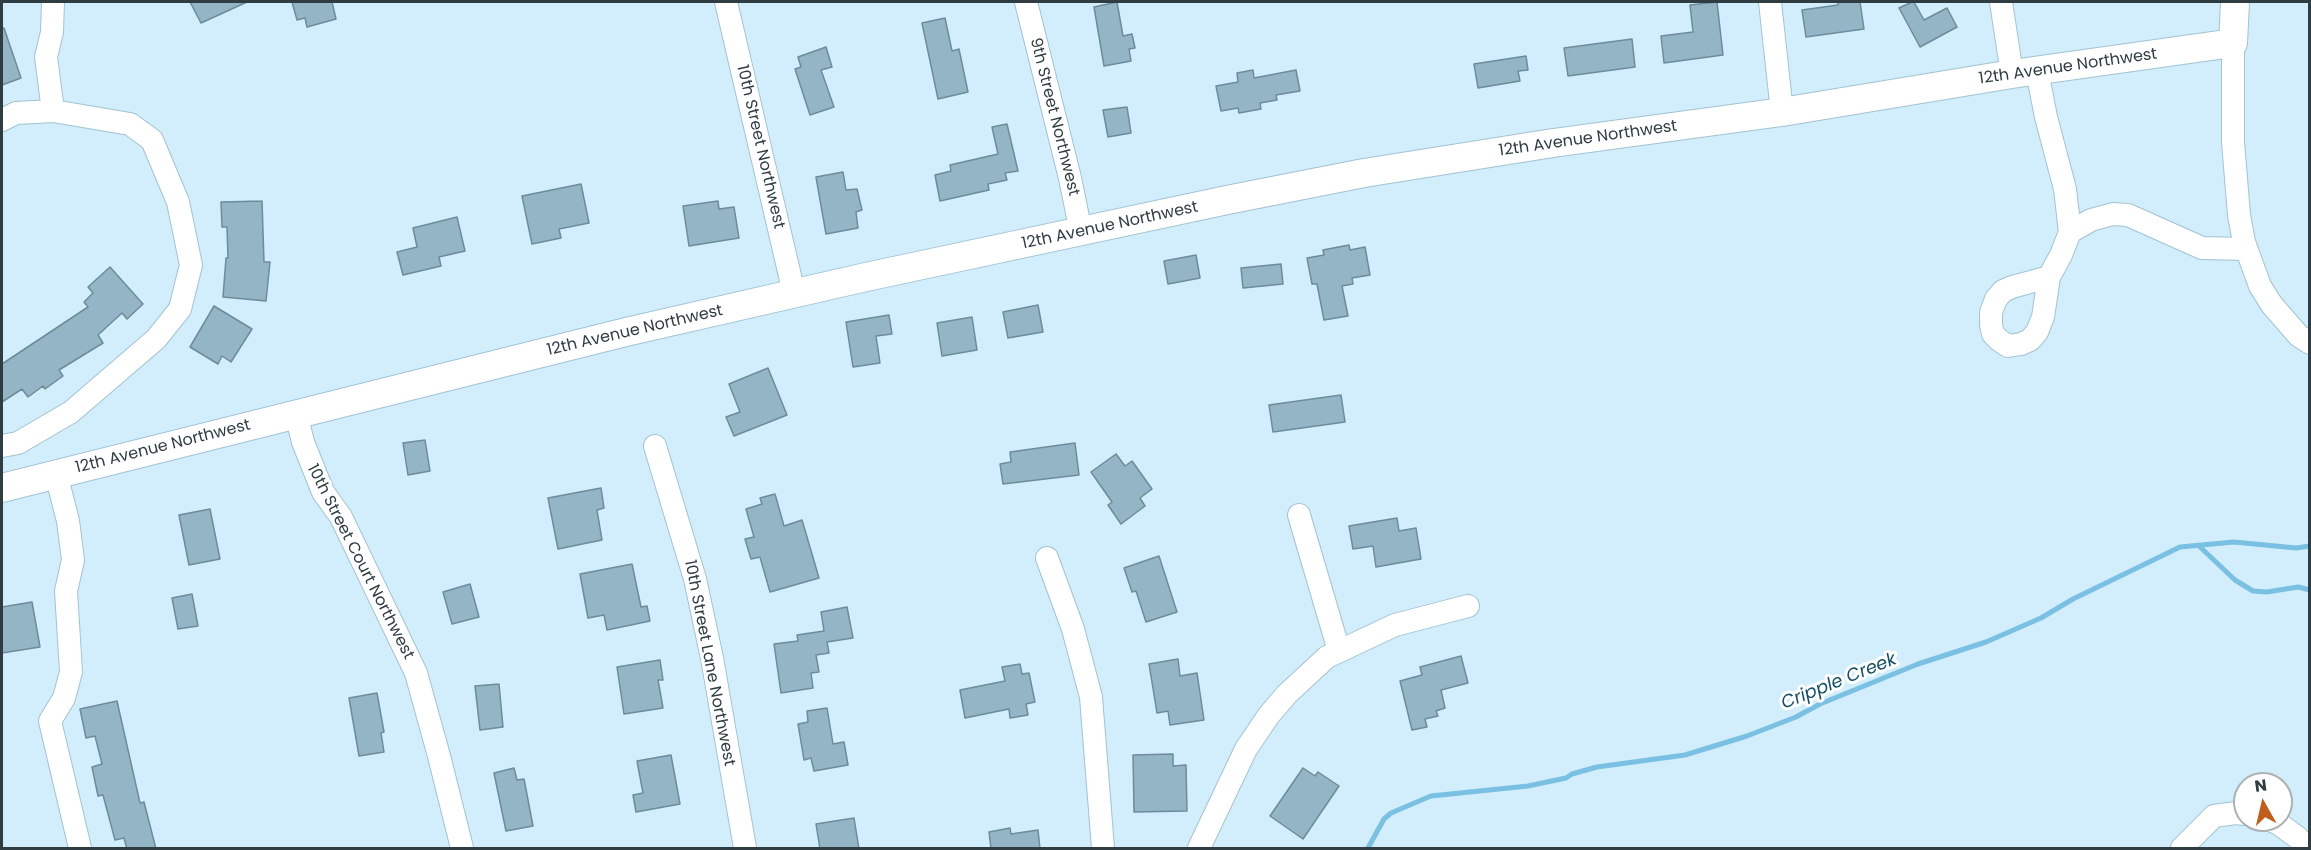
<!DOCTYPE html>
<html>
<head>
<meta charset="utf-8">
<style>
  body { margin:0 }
  #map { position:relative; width:2311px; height:850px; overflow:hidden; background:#d2edfb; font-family:Poppins,sans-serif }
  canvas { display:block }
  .frame { position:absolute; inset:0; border:3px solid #2f3d43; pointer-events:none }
  .north { position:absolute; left:2233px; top:772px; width:60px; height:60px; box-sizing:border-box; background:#fff; border:2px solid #acb1b4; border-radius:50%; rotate:352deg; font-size:16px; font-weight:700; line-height:24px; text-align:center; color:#2f3d43 }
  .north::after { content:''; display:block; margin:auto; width:21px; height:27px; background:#bf5e1d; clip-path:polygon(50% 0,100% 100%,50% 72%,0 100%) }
</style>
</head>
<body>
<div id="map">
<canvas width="2311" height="850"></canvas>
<div class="frame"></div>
<div class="north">N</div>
</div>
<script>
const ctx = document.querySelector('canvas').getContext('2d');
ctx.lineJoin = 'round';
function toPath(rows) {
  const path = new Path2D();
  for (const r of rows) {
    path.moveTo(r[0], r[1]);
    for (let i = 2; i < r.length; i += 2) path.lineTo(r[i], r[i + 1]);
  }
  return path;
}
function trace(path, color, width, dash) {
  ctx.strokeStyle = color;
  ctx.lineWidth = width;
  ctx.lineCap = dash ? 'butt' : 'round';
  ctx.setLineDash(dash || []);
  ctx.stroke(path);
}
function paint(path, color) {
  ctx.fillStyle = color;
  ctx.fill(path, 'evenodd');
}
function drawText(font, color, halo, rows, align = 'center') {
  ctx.font = font + ' Poppins,sans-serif';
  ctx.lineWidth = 6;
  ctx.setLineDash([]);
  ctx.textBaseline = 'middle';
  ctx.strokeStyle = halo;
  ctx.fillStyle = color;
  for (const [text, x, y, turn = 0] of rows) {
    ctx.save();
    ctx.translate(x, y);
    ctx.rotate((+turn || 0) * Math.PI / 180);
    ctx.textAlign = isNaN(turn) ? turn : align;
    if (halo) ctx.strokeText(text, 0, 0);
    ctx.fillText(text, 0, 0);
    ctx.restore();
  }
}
trace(toPath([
  [2199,546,2235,580,2253,591,2267,592,2298,587,2310,590],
  [1368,848,1384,819,1391,813,1431,796,1528,786,1566,778,1572,774,1597,767,1685,755,1747,736,1796,717,1820,704,1918,664,1986,642,2041,618,2073,599,2180,547,2234,542,2296,548,2310,546]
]), '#79c0e2', 5);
const building = toPath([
  [190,2,247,2,201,23,190,2],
  [292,2,332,2,336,19,307,27,305,18,297,20,292,2],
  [1117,2,1123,36,1132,34,1135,48,1129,49,1131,61,1104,66,1094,7,1117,2],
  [1717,2,1723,55,1664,63,1661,36,1693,32,1690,5,1717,2],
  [1838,2,1860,2,1864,29,1806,37,1802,10,1838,5,1838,2],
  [1912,2,1914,2,1924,20,1947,8,1957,27,1920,47,1899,8,1912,2],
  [945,18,952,51,959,49,968,92,938,99,922,23,945,18],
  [2,28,4,28,21,78,2,85,2,28],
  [1632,39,1635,67,1568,76,1564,48,1632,39],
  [826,47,832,67,821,70,834,107,810,115,795,69,801,67,798,57,826,47],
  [1526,56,1528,70,1518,71,1520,81,1478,88,1474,64,1526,56],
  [1253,70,1254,78,1296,70,1300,91,1276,95,1277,100,1260,103,1261,109,1239,113,1238,108,1221,111,1216,86,1238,82,1237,73,1253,70],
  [1127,107,1131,133,1108,137,1103,110,1127,107],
  [1007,124,1018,171,1005,173,1007,180,988,184,989,190,940,201,935,175,951,171,950,165,998,154,992,127,1007,124],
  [843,172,846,190,857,189,862,210,856,212,858,228,826,234,816,177,843,172],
  [581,184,589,223,559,229,561,238,532,244,522,196,581,184],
  [262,201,264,262,270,262,266,301,223,297,226,258,228,258,227,227,222,227,221,202,262,201],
  [718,201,719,209,734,207,739,238,689,246,683,206,718,201],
  [457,217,465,251,439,257,441,266,403,275,397,252,417,247,413,228,457,217],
  [1349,245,1350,250,1365,247,1370,275,1352,278,1353,284,1342,286,1348,316,1324,320,1317,284,1312,284,1307,258,1324,255,1323,250,1349,245],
  [1196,255,1200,278,1168,284,1164,261,1196,255],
  [1281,264,1283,284,1243,288,1241,268,1281,264],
  [110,267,143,304,127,319,122,313,98,335,103,343,59,370,63,376,45,389,43,386,28,397,22,389,2,402,2,364,88,307,84,302,93,293,88,287,110,267],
  [1038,305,1043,332,1008,338,1003,312,1038,305],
  [214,306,252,329,231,362,222,356,218,364,190,347,214,306],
  [889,315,892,334,876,336,880,363,853,367,846,322,889,315],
  [972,317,977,350,942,356,937,323,972,317],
  [768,368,787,415,734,436,726,417,740,412,729,384,768,368],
  [1341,395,1345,422,1273,432,1269,405,1341,395],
  [425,440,430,471,408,475,403,443,425,440],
  [1075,443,1079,475,1003,484,1000,464,1011,462,1010,452,1075,443],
  [1116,454,1125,466,1132,461,1152,489,1140,498,1145,506,1121,524,1108,505,1112,502,1091,472,1116,454],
  [601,488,604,508,597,510,602,540,558,549,548,498,601,488],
  [775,494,784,526,802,520,819,578,770,592,760,557,751,559,745,539,754,537,746,509,762,504,760,498,775,494],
  [210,509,220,559,189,565,179,515,210,509],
  [1397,518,1399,531,1416,528,1421,559,1376,567,1373,546,1353,549,1349,526,1397,518],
  [1159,556,1177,612,1146,622,1136,591,1132,592,1124,568,1159,556],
  [632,564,641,607,647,606,650,621,607,630,604,615,588,618,580,574,632,564],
  [470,584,479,617,452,624,443,592,470,584],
  [192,594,198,626,178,629,172,598,192,594],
  [32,602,40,647,2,653,2,607,32,602],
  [847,607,853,638,827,642,829,653,816,655,819,672,811,673,813,688,781,693,774,644,798,641,797,635,824,631,821,612,847,607],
  [1461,656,1468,683,1441,690,1445,708,1436,711,1438,716,1425,719,1427,727,1412,730,1400,681,1422,675,1420,667,1461,656],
  [1178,659,1180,676,1197,673,1204,720,1170,725,1168,711,1157,713,1149,664,1178,659],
  [660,660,663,680,658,680,663,708,624,714,617,667,660,660],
  [1020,664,1022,674,1029,673,1035,702,1026,704,1028,715,1010,718,1009,709,965,718,960,690,1005,681,1002,667,1020,664],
  [499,684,503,727,480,730,475,686,499,684],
  [377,693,384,732,381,733,384,752,359,756,349,698,377,693],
  [117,701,140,803,144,802,156,849,127,849,124,838,115,840,103,795,98,796,92,767,102,764,95,736,86,738,80,709,117,701],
  [827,708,833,744,844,742,848,765,814,771,811,758,804,760,798,724,808,722,807,711,827,708],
  [1173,754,1173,766,1186,765,1187,811,1134,812,1133,755,1173,754],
  [671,755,680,804,636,812,633,795,643,793,637,761,671,755],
  [514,768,517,780,524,779,533,826,506,831,494,773,514,768],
  [1303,768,1315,776,1318,772,1339,786,1303,839,1270,816,1303,768],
  [854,818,859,849,820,849,816,824,854,818],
  [1010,828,1011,834,1038,830,1040,849,991,849,989,832,1010,828]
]);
paint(building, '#94b5c5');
trace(building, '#6c8c9b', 1.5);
const minor = toPath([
  [53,2,52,32,46,57,53,111],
  [726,2,794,293],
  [1026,2,1070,178,1081,232],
  [1770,2,1782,112],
  [2001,2,2012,74],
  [2233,43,2233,142,2239,215,2244,242,2260,286,2272,305,2299,336,2310,343],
  [2037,71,2046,117,2065,189,2070,232,2061,255,2049,277,2043,317,2037,332,2030,340,2021,344,2008,346,1999,340,1993,334,1991,325,1991,312,1996,299,2003,291,2012,287,2049,277],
  [2,120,16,113,53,111,130,124,152,140,178,202,191,265,180,309,156,339,71,412,18,443,2,446],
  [2070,232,2091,220,2113,214,2128,215,2202,248,2246,249],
  [296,414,303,442,323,492,341,517,416,673,439,756,462,848],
  [655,446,695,579,712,658,745,848],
  [56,474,68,521,73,560,66,591,71,672,64,698,50,721,80,848],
  [1299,515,1339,651],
  [1047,558,1073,629,1091,697,1103,848],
  [2270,820,2279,824,2297,837,2307,848],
  [1199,848,1246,749,1269,715,1287,694,1327,657,1395,625,1468,606],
  [2182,848,2214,816,2236,813,2245,814]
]);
const major = toPath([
  [2,488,626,332,866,277,1227,200,1364,173,1553,143,1782,112,2012,74,2233,43,2235,2]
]);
trace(minor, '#a2c3d3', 24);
trace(major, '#a2c3d3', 30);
trace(minor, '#fff', 22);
trace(major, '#fff', 28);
drawText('16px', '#2f3d43', '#fff', [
  ["12th Avenue Northwest",2068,67,-8],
  ["9th Street Northwest",1054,117,76],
  ["12th Avenue Northwest",1588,139,-8],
  ["10th Street Northwest",760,147,77],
  ["12th Avenue Northwest",1110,226,-12],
  ["12th Avenue Northwest",635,331,-13],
  ["12th Avenue Northwest",163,447,-14],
  ["10th Street Court Northwest",360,562,63],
  ["10th Street Lane Northwest",709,663,79]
]);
drawText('italic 18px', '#144f66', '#fff', [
  ["Cripple Creek",1839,682,-22]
]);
</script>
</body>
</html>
